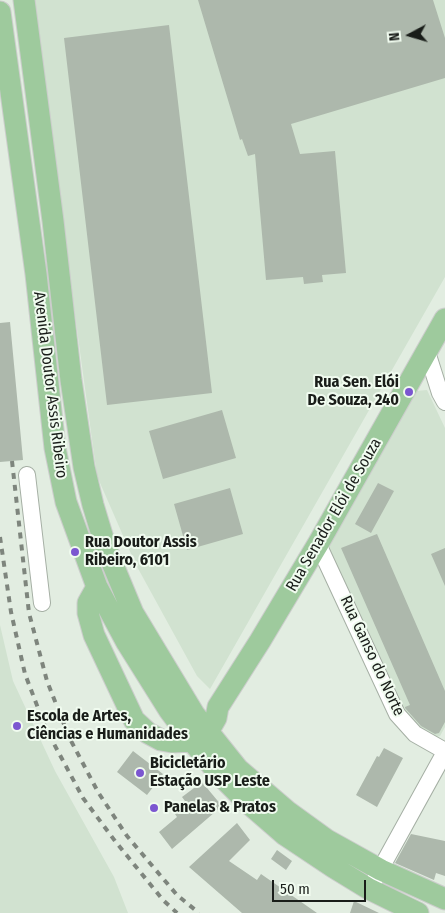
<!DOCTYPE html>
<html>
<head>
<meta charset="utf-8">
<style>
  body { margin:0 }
  #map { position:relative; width:445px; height:913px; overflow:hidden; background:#e2ede1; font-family:"Fira Sans Condensed",sans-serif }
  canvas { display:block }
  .north { position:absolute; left:385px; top:10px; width:50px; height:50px; -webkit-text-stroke:4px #f0fbef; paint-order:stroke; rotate:264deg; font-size:14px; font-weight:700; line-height:20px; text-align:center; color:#191d19 }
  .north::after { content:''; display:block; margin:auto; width:18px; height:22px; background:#191d19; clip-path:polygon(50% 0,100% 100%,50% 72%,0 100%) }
  .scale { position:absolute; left:272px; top:880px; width:94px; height:22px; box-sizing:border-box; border:2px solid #191d19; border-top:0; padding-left:6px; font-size:15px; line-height:18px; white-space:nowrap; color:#191d19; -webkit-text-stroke:4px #f0fbef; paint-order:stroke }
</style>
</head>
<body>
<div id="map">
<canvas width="445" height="913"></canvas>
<div class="north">N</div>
<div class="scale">50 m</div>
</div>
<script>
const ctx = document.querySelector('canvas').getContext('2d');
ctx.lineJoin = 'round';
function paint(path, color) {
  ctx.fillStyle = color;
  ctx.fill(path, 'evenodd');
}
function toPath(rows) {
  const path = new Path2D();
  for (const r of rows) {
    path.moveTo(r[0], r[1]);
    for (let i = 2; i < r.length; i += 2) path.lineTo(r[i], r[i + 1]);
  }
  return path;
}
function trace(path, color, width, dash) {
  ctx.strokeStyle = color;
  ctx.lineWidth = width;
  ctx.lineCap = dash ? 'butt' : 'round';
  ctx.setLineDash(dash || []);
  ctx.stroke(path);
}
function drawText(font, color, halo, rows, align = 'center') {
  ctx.font = font + ' "Fira Sans Condensed",sans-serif';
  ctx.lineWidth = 4;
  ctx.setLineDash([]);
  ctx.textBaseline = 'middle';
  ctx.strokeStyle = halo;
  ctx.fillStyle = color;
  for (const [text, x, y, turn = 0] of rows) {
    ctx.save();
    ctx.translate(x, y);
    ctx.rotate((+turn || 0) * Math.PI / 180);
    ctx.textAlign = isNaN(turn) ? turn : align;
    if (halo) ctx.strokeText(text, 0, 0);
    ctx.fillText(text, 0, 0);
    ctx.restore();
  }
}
paint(toPath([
  [32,0,445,0,445,277,210,689,197,676,135,563,97,476],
  [427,390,445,428,445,727,440,736,433,738,420,730,399,707,327,543,416,391],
  [0,625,13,681,55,771,114,877,128,913,0,913]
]), '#d1e2d0');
paint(toPath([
  [198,0,433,0,445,38,445,78,291,124,300,154,335,151,346,273,322,275,323,282,304,284,303,277,266,280,255,154,248,156,242,139,240,140],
  [169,25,212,393,107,405,64,38],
  [10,322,23,460,0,462,0,323],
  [222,410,236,458,163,479,149,431],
  [378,483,394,491,371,533,355,524],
  [230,488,243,534,187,550,174,504],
  [377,534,445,691,445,722,439,733,435,734,421,726,405,708,405,707,410,705,341,548],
  [445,548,445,586,431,554],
  [384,748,403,758,377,807,356,795,377,756,379,757],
  [133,751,163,774,147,795,117,772],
  [202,782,222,806,172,849,159,832,177,817,175,814,181,809,178,806,185,801,182,797],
  [237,823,250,840,229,861,257,880,261,874,317,913,242,913,189,867],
  [411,834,445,841,445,876,436,873,434,880,395,863],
  [277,850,292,861,286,870,271,859],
  [354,901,379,913,350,913]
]), '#adb8ac');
const minor = toPath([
  [427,352,440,393,445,402],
  [27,475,42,603],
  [318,544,397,714,415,734,445,751],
  [375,879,445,752]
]);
const major = toPath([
  [24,0,53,221,71,380,84,467,93,505,106,548,133,613,194,714,238,769,287,811,327,840,381,870,445,899],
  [0,12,36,274,55,448,66,502,97,587,127,643,169,710,192,741,218,773,247,802,285,835,333,867,369,889,418,913],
  [97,587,88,603,88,613,94,635,134,720,148,733,161,740,172,742,192,741,208,732,216,718,218,707,260,641,318,544,445,319]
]);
trace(minor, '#a5afa4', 18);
trace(major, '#cccdcc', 23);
trace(minor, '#fff', 16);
trace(major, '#9eca9d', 21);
trace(toPath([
  [12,461,29,613,47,681,69,737,98,792,127,836,177,895,199,913],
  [0,537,11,612,25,674,46,729,83,798,115,841,163,900,177,913]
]), '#7e857d', 4, [6, 6]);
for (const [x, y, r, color] of [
  [409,392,5,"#7b56d0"],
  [75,552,5,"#7b56d0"],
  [17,726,5,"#7b56d0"],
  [140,773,5,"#7b56d0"],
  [154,808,5,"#7b56d0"]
]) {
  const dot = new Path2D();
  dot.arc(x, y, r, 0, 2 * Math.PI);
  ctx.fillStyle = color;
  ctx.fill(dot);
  trace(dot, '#f0fbef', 2);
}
drawText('bold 16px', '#191d19', '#f0fbef', [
  ["Rua Sen. Elói",399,383,"right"],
  ["De Souza, 240",399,401,"right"],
  ["Rua Doutor Assis",85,543],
  ["Ribeiro, 6101",85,561],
  ["Escola de Artes,",27,717],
  ["Ciências e Humanidades",27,735],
  ["Bicicletário",150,764],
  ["Estação USP Leste",150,782],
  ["Panelas & Pratos",164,808]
], 'left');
drawText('16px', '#191d19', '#f0fbef', [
  ["Avenida Doutor Assis Ribeiro",50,385,83],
  ["Rua Senador Elói de Souza",334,515,-60],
  ["Rua Ganso do Norte",372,656,65]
]);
</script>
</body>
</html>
